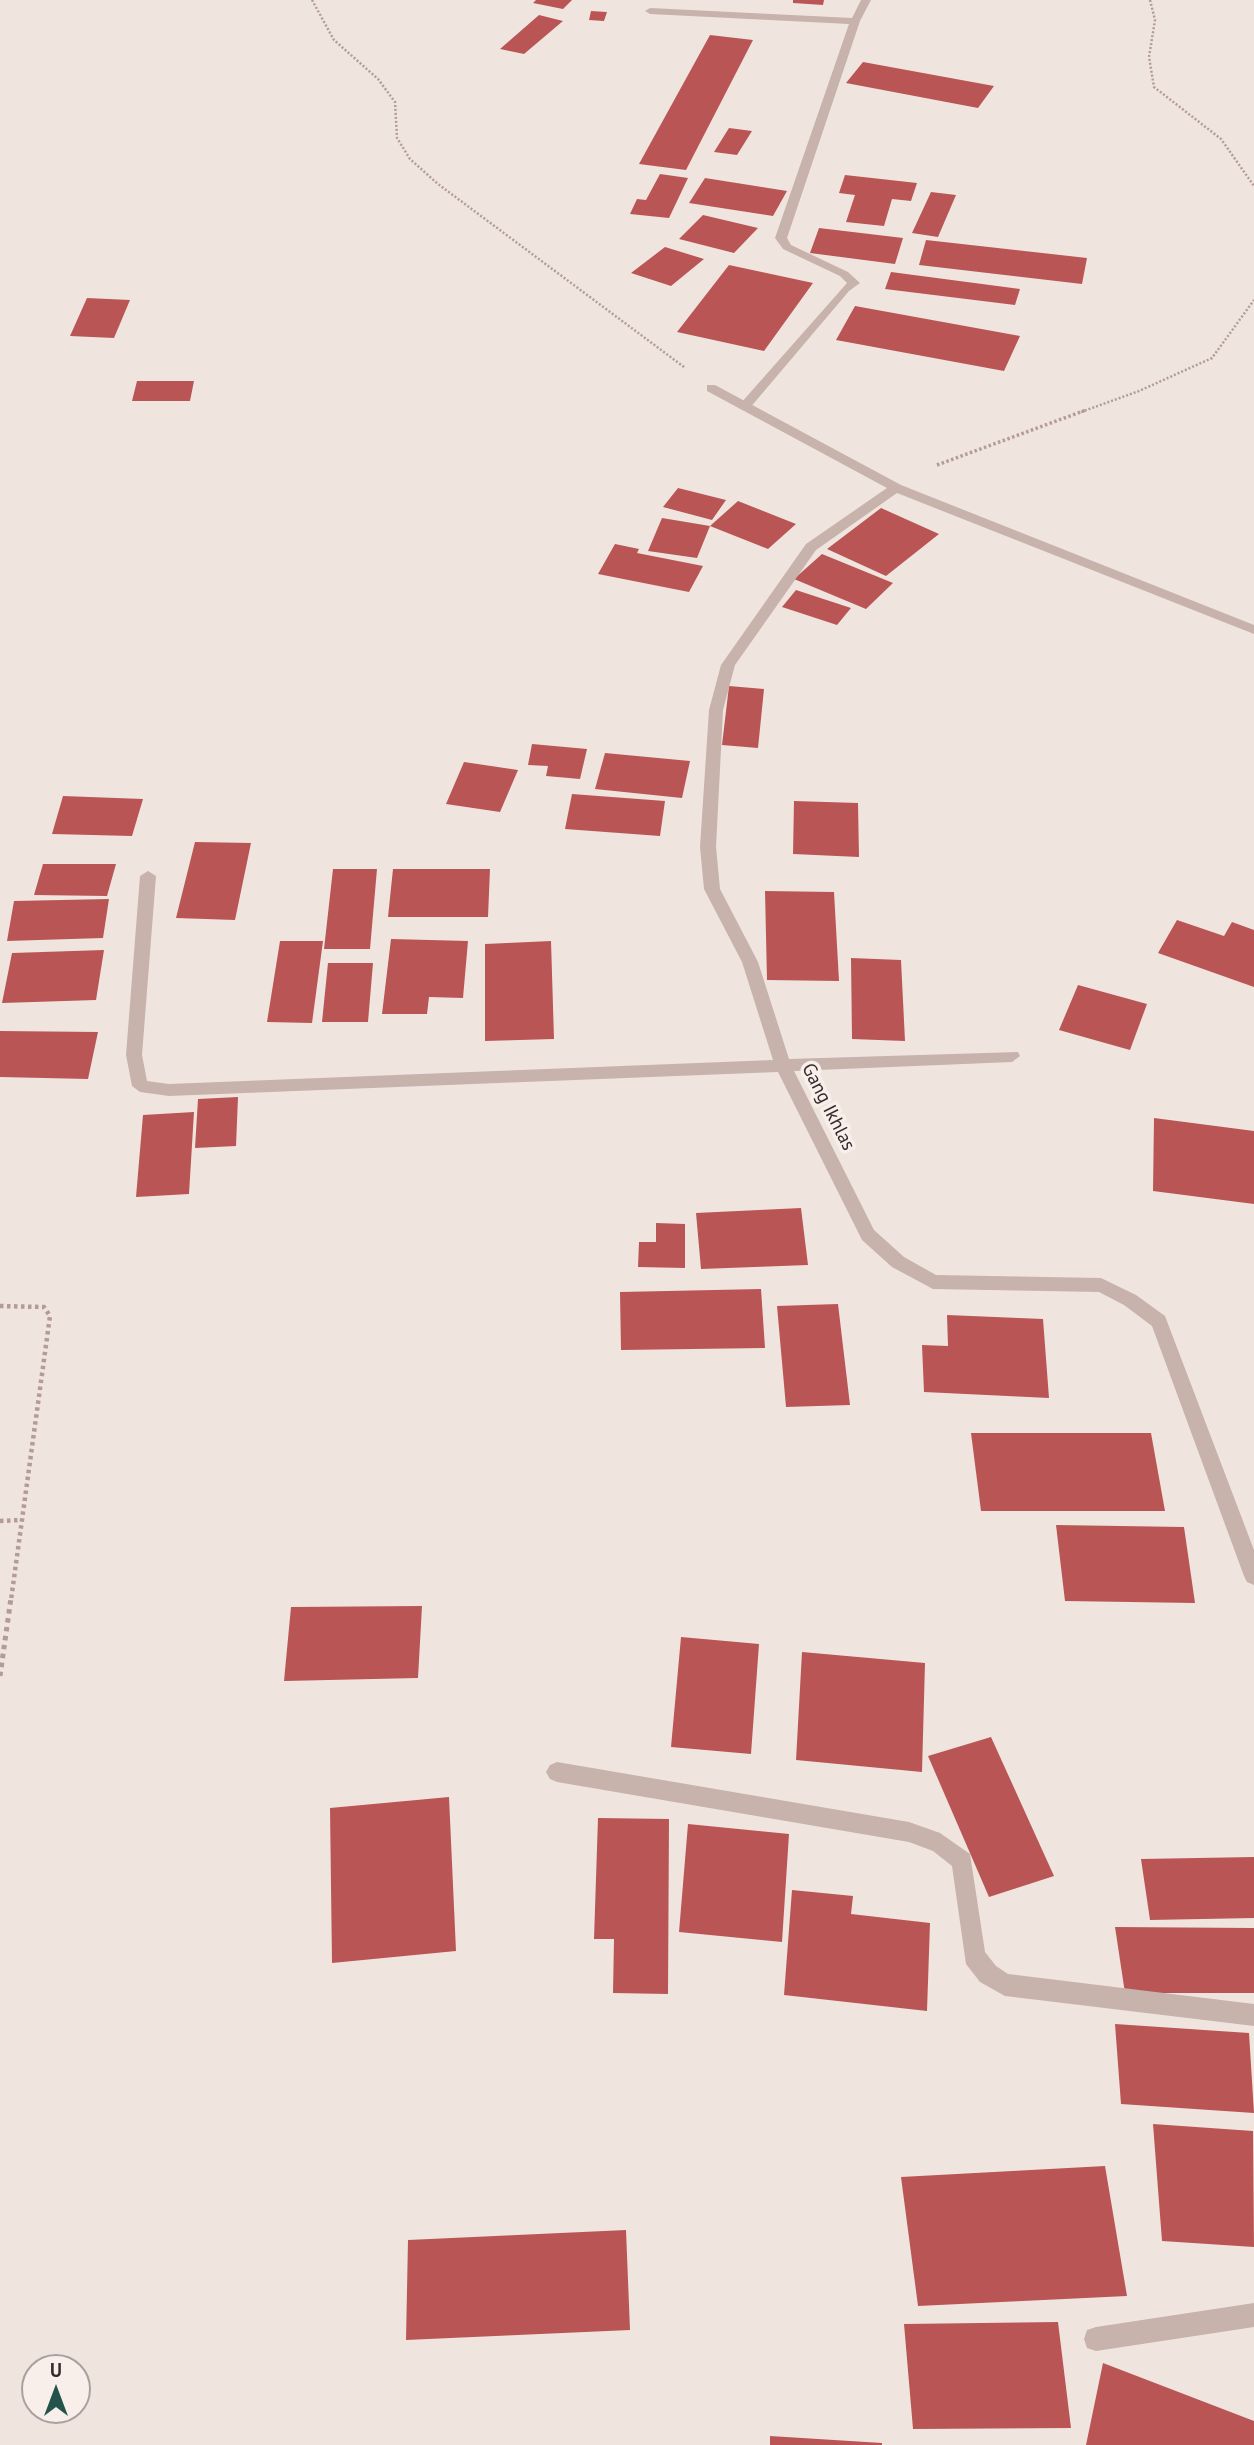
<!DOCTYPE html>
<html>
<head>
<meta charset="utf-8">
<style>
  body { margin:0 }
  #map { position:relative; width:1254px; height:2445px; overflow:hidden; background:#f0e4df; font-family:"PT Sans",sans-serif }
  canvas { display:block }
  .north { position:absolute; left:21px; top:2354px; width:70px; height:70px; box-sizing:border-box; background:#f8efeb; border:2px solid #aaa19e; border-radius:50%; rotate:0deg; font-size:19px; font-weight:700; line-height:28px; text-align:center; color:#362b2a }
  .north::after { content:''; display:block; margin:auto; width:24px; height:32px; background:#24534b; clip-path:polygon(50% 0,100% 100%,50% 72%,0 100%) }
</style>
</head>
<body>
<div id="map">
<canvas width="1254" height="2445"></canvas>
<div class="north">U</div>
</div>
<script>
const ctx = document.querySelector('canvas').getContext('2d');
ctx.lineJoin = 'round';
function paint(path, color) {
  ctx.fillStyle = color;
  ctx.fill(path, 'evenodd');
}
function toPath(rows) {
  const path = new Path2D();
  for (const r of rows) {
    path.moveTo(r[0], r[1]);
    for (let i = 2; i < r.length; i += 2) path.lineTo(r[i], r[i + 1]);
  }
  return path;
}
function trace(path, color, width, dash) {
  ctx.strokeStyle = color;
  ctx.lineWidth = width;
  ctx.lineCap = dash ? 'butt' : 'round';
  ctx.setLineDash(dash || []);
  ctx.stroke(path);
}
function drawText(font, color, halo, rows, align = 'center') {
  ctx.font = font + ' "PT Sans",sans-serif';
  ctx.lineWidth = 7;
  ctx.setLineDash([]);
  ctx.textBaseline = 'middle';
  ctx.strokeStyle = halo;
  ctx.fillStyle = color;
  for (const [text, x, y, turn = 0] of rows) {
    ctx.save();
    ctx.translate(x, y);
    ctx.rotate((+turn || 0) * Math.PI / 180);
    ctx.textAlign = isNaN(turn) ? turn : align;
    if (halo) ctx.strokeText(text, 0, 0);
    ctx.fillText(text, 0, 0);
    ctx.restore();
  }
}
paint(toPath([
  [536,0,572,0,563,9,533,3],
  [793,0,824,0,823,5,793,3],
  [591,11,607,12,604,21,589,20],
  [539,15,563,21,524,54,500,49],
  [710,35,753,40,686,170,639,164],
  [863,62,994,86,978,108,846,83],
  [729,128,752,131,737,155,714,152],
  [660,174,688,178,669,218,630,214,637,199,646,200],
  [845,175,917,183,911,201,892,199,884,226,846,222,855,195,839,193],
  [705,178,787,191,773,216,689,203],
  [931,192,956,195,938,237,912,233],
  [703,215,758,228,734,253,679,239],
  [819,228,903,238,895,264,810,253],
  [926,240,1087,258,1082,284,919,265],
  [665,247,704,259,671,286,631,273],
  [729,265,813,283,764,351,677,332],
  [891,272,1020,289,1015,305,885,289],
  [87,298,130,300,114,338,70,336],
  [855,306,1020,336,1004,371,836,340],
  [137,381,194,381,190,401,132,401],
  [678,488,726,500,712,520,663,507],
  [738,501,796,524,768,549,710,526],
  [881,508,939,534,886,576,827,549],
  [662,518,710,526,697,558,648,551],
  [615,544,639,549,637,553,703,566,689,592,598,574],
  [822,554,893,583,866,609,794,579],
  [796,590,851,608,837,625,782,607],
  [729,686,764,689,758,748,722,745],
  [532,744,587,749,580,779,546,776,548,766,528,765],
  [605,753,690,761,682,798,595,789],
  [464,762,518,770,500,812,446,804],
  [572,794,665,801,660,836,565,829],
  [63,796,143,799,132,836,52,834],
  [794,801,858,803,859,857,793,854],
  [195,842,251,843,235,920,176,918],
  [43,864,116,864,107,896,34,895],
  [333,869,377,869,370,949,324,949],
  [393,869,490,869,488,917,388,917],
  [765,891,834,892,839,981,767,980],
  [109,899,103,938,7,941,14,901],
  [1177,920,1224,936,1232,922,1254,930,1254,987,1158,953],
  [391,939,468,941,463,998,429,997,427,1014,382,1014],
  [280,941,323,941,312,1023,267,1022],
  [551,941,554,1039,485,1041,485,944],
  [104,950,96,1000,2,1003,12,953],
  [851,958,901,960,905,1041,852,1039],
  [328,963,373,963,368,1022,322,1022],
  [1078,985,1147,1004,1130,1050,1059,1030],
  [0,1031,98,1032,88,1079,0,1077],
  [238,1097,236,1146,195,1148,198,1099],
  [194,1112,189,1194,136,1197,143,1115],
  [1154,1118,1254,1131,1254,1204,1153,1191],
  [801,1208,808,1265,701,1269,696,1213],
  [656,1223,685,1224,685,1268,638,1267,639,1242,656,1242],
  [761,1289,765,1348,621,1350,620,1292],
  [838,1304,850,1405,786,1407,777,1306],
  [947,1315,1043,1319,1049,1398,924,1392,922,1345,948,1346],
  [971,1433,1151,1433,1165,1511,981,1511],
  [1056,1525,1184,1527,1195,1603,1065,1601],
  [422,1606,418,1678,284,1681,291,1607],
  [681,1637,759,1644,751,1754,671,1747],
  [802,1652,925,1663,922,1772,796,1760],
  [991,1737,1054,1876,989,1897,928,1756],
  [449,1797,456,1951,332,1963,330,1808],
  [598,1818,669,1819,668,1994,613,1993,614,1939,594,1939],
  [688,1824,789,1834,782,1942,679,1932],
  [1254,1857,1254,1918,1150,1920,1141,1859],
  [792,1890,853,1896,851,1914,930,1923,927,2011,784,1995],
  [1115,1927,1254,1928,1254,1993,1125,1993],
  [1115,2024,1249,2033,1254,2113,1121,2104],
  [1153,2124,1253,2131,1254,2247,1162,2241],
  [1105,2166,1127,2296,918,2306,901,2177],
  [626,2230,630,2330,406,2340,408,2240],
  [1058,2322,1071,2428,913,2429,904,2324],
  [1103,2363,1254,2421,1254,2445,1086,2445],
  [770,2436,882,2443,882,2445,770,2445]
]), '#b95655');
trace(toPath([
  [312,0,334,40,378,79,395,102,397,138,410,159,438,184,684,367],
  [1150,0,1155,20,1149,57,1154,87,1221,139,1254,186],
  [1081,412,1139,391,1212,358,1254,300]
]), '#b39c97', 2.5, [2, 2]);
trace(toPath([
  [937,465,1086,410]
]), '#b39c97', 3.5, [2.5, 2.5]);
trace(toPath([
  [0,1306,44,1307,50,1316,11,1600],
  [0,1521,21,1520]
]), '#b39c97', 4.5, [3.5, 3.5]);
trace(toPath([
  [0,1676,11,1598]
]), '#b39c97', 5, [4.5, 4.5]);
paint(toPath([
  [861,0,871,0,860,21,787,238,791,245,848,272,860,283,849,291,749,409,741,409,741,403,847,283,840,276,783,249,775,238,849,24,650,14,645,11,650,8,852,18,861,0]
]), '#c7b2ac');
paint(toPath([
  [707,385,715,385,901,485,1254,625,1254,634,897,493,816,550,735,665,723,710,716,847,720,889,758,962,789,1059,1018,1052,1020,1056,1012,1062,794,1071,874,1230,904,1257,936,1275,1101,1278,1136,1295,1165,1316,1254,1550,1254,1585,1247,1582,1244,1576,1152,1326,1124,1305,1099,1292,933,1289,892,1267,862,1240,778,1072,169,1096,140,1092,132,1086,126,1055,140,876,148,871,156,876,142,1055,147,1081,169,1084,773,1060,742,962,704,889,700,847,709,710,721,665,806,544,887,488,707,391,707,385],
  [557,1762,909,1822,940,1833,970,1854,985,1952,996,1966,1008,1974,1254,2004,1254,2026,1005,1996,980,1982,966,1964,952,1866,933,1851,909,1842,557,1782,550,1779,546,1772,550,1765,557,1762],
  [1254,2303,1254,2327,1096,2351,1087,2348,1084,2339,1087,2330,1096,2327,1254,2303]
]), '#c7b2ac');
drawText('19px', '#362b2a', '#f8efeb', [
  ["Gang Ikhlas",828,1107,63]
]);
</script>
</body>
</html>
